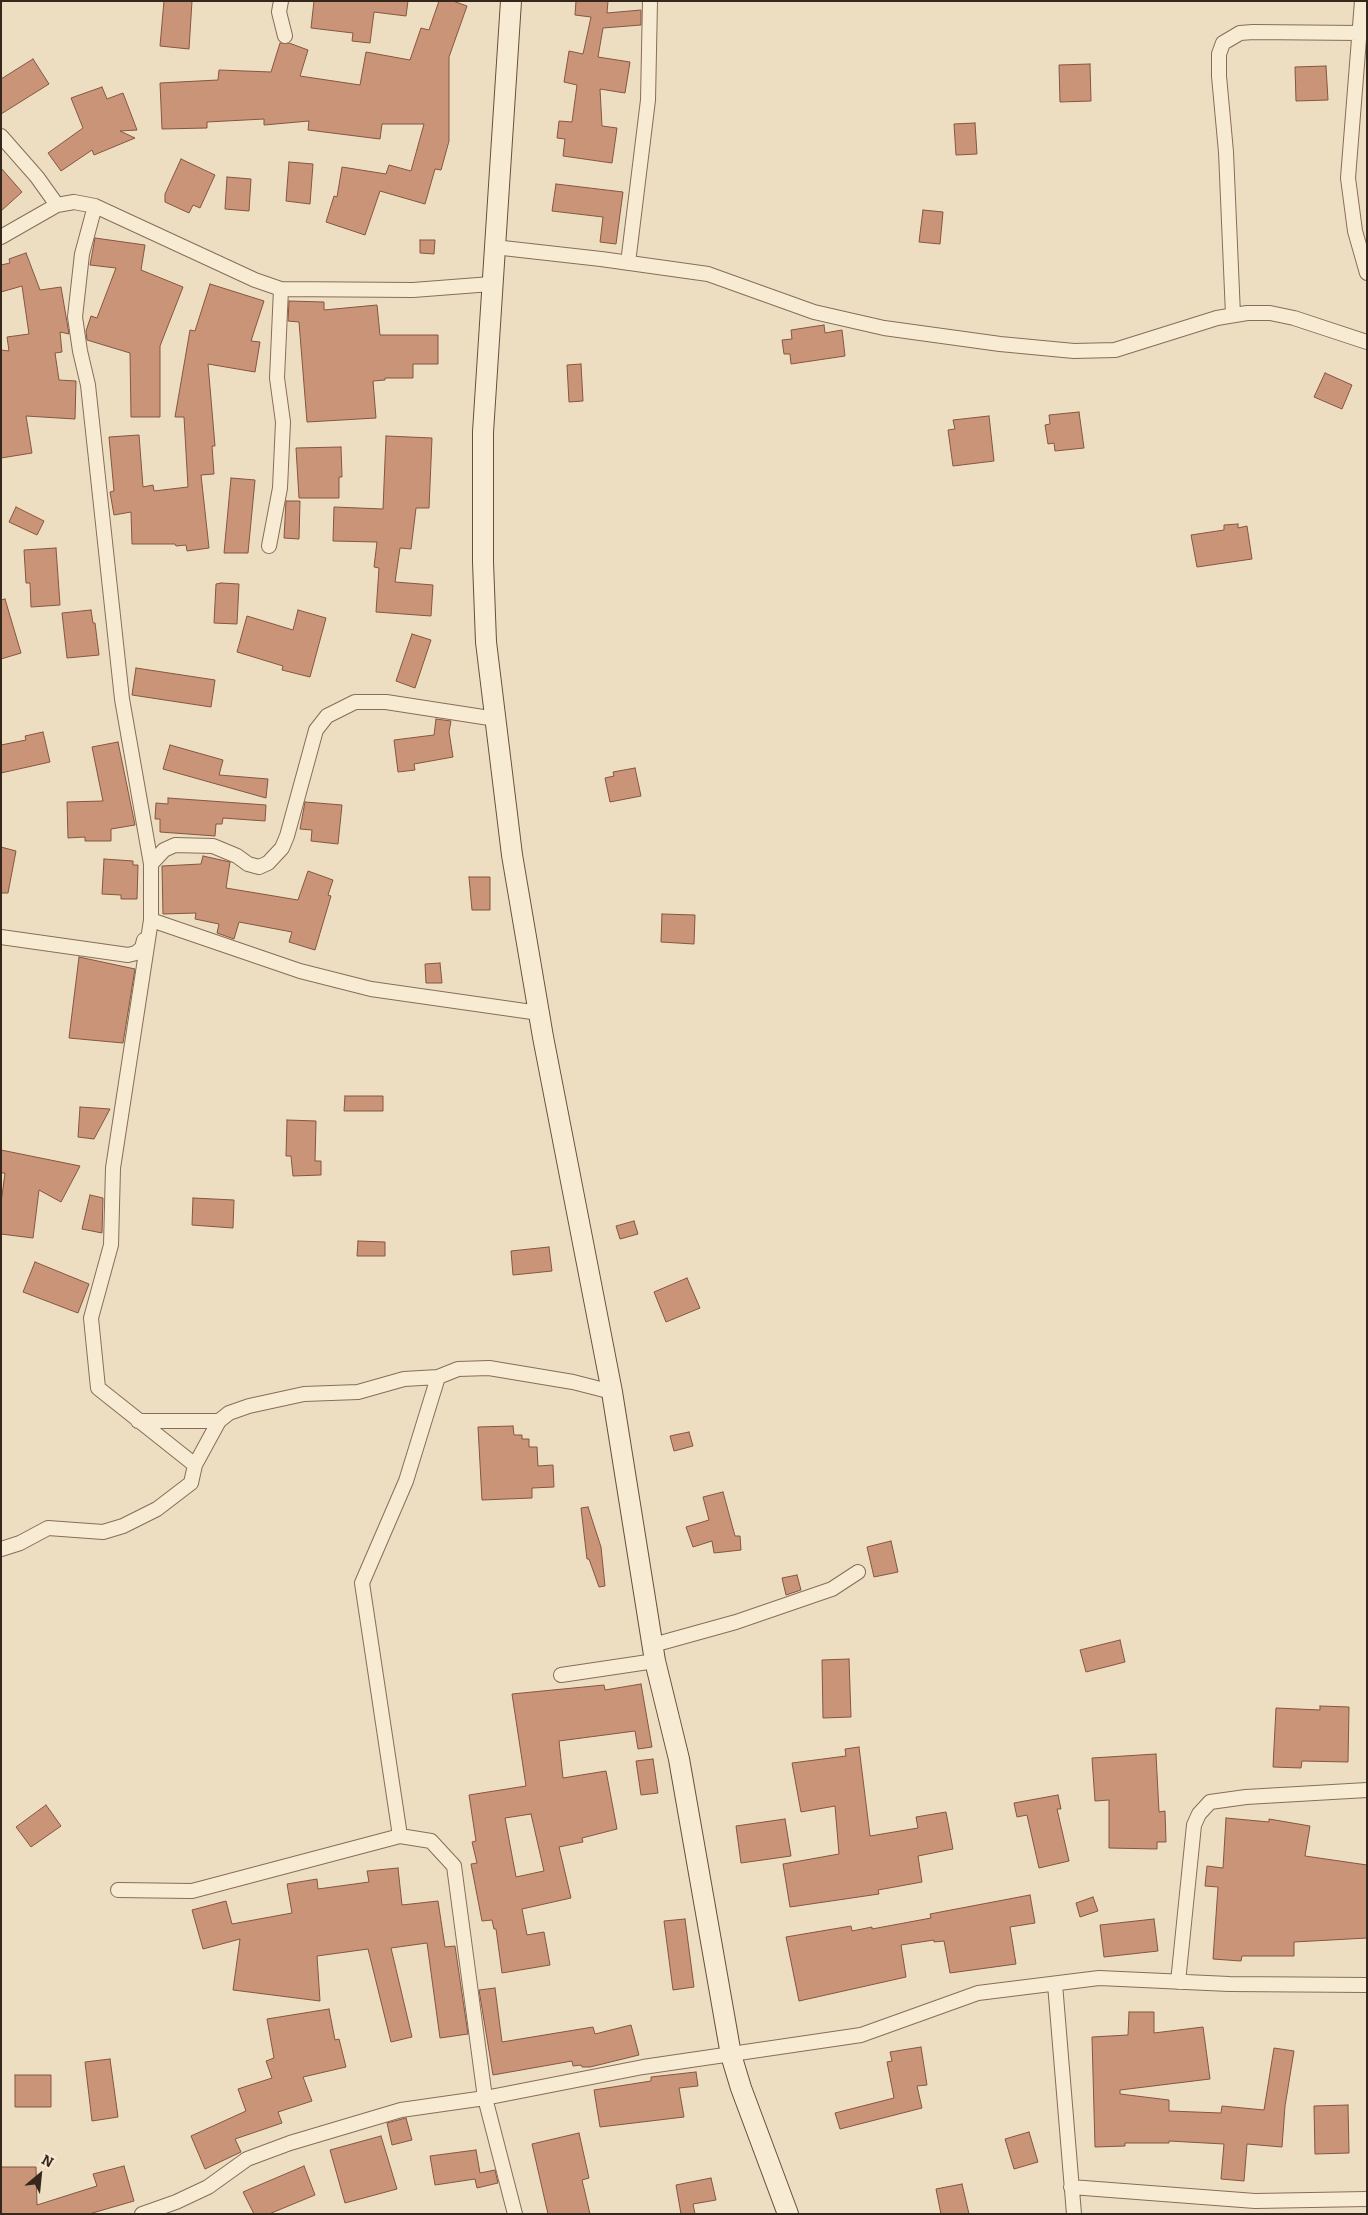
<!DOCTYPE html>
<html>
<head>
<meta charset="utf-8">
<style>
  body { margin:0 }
  #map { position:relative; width:1368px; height:2215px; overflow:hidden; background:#edddc1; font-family:Bitter,serif }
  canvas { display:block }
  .frame { position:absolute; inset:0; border:2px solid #36271d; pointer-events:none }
  .north { position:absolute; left:15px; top:2150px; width:50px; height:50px; -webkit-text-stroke:4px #f5e8d1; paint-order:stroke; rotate:28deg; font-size:14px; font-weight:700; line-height:20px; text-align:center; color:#36271d }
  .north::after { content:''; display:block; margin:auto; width:18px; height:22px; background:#36271d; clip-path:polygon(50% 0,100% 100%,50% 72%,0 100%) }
</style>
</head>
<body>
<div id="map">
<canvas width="1368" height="2215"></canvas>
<div class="frame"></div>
<div class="north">N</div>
</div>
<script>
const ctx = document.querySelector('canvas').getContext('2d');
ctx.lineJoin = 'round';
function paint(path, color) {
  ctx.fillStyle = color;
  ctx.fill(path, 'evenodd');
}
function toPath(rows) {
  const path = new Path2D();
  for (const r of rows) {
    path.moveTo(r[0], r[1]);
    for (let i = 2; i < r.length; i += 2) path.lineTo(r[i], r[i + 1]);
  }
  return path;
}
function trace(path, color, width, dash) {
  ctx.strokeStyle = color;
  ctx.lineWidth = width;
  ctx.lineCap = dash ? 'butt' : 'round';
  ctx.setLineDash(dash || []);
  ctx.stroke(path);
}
const building = toPath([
  [164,1,192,1,189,49,160,46,164,1],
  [314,1,408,1,406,16,374,12,370,43,352,41,353,33,311,28,314,1],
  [439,1,453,1,467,6,449,57,449,141,441,170,435,169,425,204,380,191,365,235,326,222,334,196,337,197,342,167,386,174,389,165,411,171,424,124,382,124,380,139,308,130,309,121,264,125,264,119,207,122,207,128,162,129,160,83,218,80,219,70,271,72,280,43,289,43,308,50,300,76,360,85,366,52,410,60,421,28,429,30,439,1],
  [576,1,608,1,607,13,641,10,641,25,603,28,598,57,630,62,625,93,600,89,602,126,617,128,612,163,563,156,565,139,557,138,559,121,572,122,577,85,564,82,569,51,583,54,591,17,575,15,576,1],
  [33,59,49,84,1,114,1,79,33,59],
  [1090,64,1091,101,1060,102,1059,65,1090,64],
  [1326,66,1328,100,1296,101,1295,67,1326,66],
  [102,87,107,99,123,93,137,130,120,131,135,138,94,155,92,150,61,171,48,153,83,128,71,98,102,87],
  [975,123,977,154,956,155,954,124,975,123],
  [181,159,215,175,200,208,193,205,189,213,165,202,165,194,181,159],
  [289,162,313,164,310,204,286,201,289,162],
  [1,168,22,192,1,211,1,168],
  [227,177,251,179,249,211,225,209,227,177],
  [556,184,623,192,616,244,600,242,603,217,552,211,556,184],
  [923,210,943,212,940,244,919,242,923,210],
  [95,238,145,245,141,270,183,287,160,346,160,417,131,417,130,353,87,340,86,331,91,316,97,318,116,268,90,265,95,238],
  [420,240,435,240,434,254,420,253,420,240],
  [26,253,40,290,61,287,69,334,60,332,62,352,55,353,59,380,76,381,75,419,26,416,32,453,1,458,1,350,9,351,7,337,29,334,22,286,1,292,1,265,10,263,9,259,26,253],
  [210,284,264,301,251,341,260,342,255,372,208,364,215,446,212,446,214,474,201,475,209,548,187,551,186,545,176,546,175,544,132,544,131,512,114,515,110,492,114,491,109,437,139,435,143,487,153,485,154,491,188,487,184,417,175,417,190,330,195,331,210,284],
  [289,301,324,302,324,310,377,305,380,335,438,335,438,364,413,364,413,378,385,378,385,380,373,381,376,418,307,422,299,322,288,321,289,301],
  [824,325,825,333,842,330,845,356,791,364,790,354,784,354,782,340,792,339,791,330,824,325],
  [581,364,583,401,569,402,567,365,581,364],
  [1325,373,1352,385,1342,409,1314,397,1325,373],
  [1079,412,1084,448,1055,451,1054,443,1048,444,1045,425,1050,424,1049,415,1079,412],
  [989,416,994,461,953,466,948,430,955,429,953,420,989,416],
  [386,436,432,438,429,508,416,508,411,549,400,548,395,582,433,585,431,616,376,612,379,568,374,567,377,542,333,541,334,507,383,509,386,436],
  [341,447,342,477,339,477,339,498,299,498,296,448,341,447],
  [231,478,255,480,248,553,224,553,231,478],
  [286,501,300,501,299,539,284,538,286,501],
  [16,507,44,521,37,535,9,522,16,507],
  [1238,524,1238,528,1247,526,1252,559,1197,567,1191,535,1224,530,1224,525,1238,524],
  [56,548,60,605,31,607,30,583,26,583,24,550,56,548],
  [221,583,239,584,237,624,214,623,216,584,221,583],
  [5,599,21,653,1,659,1,600,5,599],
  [91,610,93,623,95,623,99,655,67,658,62,613,91,610],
  [298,610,326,618,310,677,282,670,283,666,237,652,247,616,293,630,298,610],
  [412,634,431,640,415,688,396,681,412,634],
  [136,668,215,680,211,707,132,695,136,668],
  [436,719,451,721,449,732,453,757,414,764,415,770,398,772,394,740,434,735,436,719],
  [43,732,50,762,1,773,1,745,26,740,25,736,43,732],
  [118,742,135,825,111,829,111,841,85,841,85,837,68,838,67,802,103,801,92,747,118,742],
  [170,745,223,760,219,775,268,779,266,798,163,769,170,745],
  [635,768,641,796,610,802,605,778,614,776,613,772,635,768],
  [168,798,266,805,265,821,223,818,222,824,216,824,215,836,160,832,160,819,155,819,156,803,168,804,168,798],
  [305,802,342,805,338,844,311,841,312,830,300,829,305,802],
  [1,847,16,851,8,893,1,893,1,847],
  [203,856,230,862,226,888,298,900,308,871,333,880,328,895,331,896,315,950,289,942,292,932,239,922,234,939,217,933,219,924,195,919,196,913,163,914,162,866,201,864,203,856],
  [104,859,133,861,133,865,138,865,137,899,121,899,121,895,102,894,104,859],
  [469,877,490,877,490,910,472,910,469,877],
  [662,914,695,915,694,944,661,942,662,914],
  [79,957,135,969,123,1043,69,1038,79,957],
  [440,963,442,983,426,983,425,964,440,963],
  [345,1096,383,1096,383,1111,344,1111,345,1096],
  [80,1107,110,1109,94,1139,78,1137,80,1107],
  [287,1120,316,1121,315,1161,321,1161,321,1175,293,1176,291,1156,286,1156,287,1120],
  [1,1150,80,1166,61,1202,39,1190,33,1238,1,1234,1,1203,5,1173,1,1173,1,1150],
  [90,1195,103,1198,102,1233,82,1229,90,1195],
  [193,1198,234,1200,233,1228,192,1225,193,1198],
  [634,1221,638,1234,620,1239,616,1226,634,1221],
  [358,1241,385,1242,385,1256,357,1256,358,1241],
  [549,1247,552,1271,513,1275,511,1251,549,1247],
  [35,1262,89,1284,78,1313,23,1292,35,1262],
  [687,1278,700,1308,666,1322,654,1292,687,1278],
  [513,1426,514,1435,522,1435,522,1439,529,1439,529,1447,537,1447,538,1466,553,1465,554,1487,532,1488,532,1498,482,1500,478,1427,513,1426],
  [689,1432,693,1446,674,1451,670,1436,689,1432],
  [723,1492,735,1536,740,1536,741,1550,714,1553,712,1541,693,1547,686,1527,709,1520,703,1497,723,1492],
  [588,1507,601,1547,605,1586,599,1587,589,1559,587,1559,581,1508,588,1507],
  [891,1541,898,1572,874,1577,867,1547,891,1541],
  [797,1575,801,1590,786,1595,782,1578,797,1575],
  [1120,1640,1125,1662,1086,1672,1080,1650,1120,1640],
  [849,1659,851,1717,823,1718,822,1660,849,1659],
  [641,1684,652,1747,638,1749,635,1731,559,1741,563,1778,606,1771,617,1829,582,1838,583,1842,559,1847,571,1898,522,1909,527,1935,544,1932,550,1965,502,1973,496,1929,494,1929,492,1920,482,1921,471,1864,477,1863,472,1842,476,1841,469,1795,526,1786,512,1694,604,1685,605,1690,641,1684],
  [531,1814,544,1871,516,1877,505,1818,531,1814],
  [1320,1706,1349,1707,1348,1762,1302,1761,1301,1768,1273,1767,1276,1708,1320,1710,1320,1706],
  [859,1747,870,1836,918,1828,916,1817,946,1812,953,1849,918,1856,922,1882,878,1890,879,1894,790,1907,783,1864,839,1854,835,1806,801,1812,792,1763,846,1756,845,1749,859,1747],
  [1156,1754,1159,1812,1165,1811,1166,1842,1157,1842,1157,1849,1109,1848,1109,1800,1095,1801,1092,1758,1156,1754],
  [653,1759,658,1793,641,1795,636,1761,653,1759],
  [1058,1795,1061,1809,1057,1809,1069,1861,1039,1868,1027,1815,1017,1817,1014,1803,1058,1795],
  [46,1805,61,1826,31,1847,16,1827,46,1805],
  [1226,1818,1269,1822,1269,1819,1310,1826,1305,1856,1367,1865,1367,1938,1294,1942,1294,1956,1242,1956,1241,1961,1213,1959,1218,1887,1205,1886,1207,1866,1223,1868,1226,1818],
  [785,1819,791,1856,741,1863,736,1826,785,1819],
  [398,1868,402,1905,438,1901,445,1947,455,1946,468,2034,440,2038,427,1943,391,1948,412,2037,391,2042,368,1949,317,1956,320,2001,233,1990,240,1939,203,1949,192,1910,226,1901,232,1924,292,1913,287,1884,317,1879,318,1889,369,1882,367,1871,398,1868],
  [1030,1895,1035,1923,1010,1927,1016,1964,950,1973,944,1941,934,1942,934,1940,901,1945,906,1977,799,2001,786,1937,851,1926,852,1931,872,1927,872,1929,931,1918,930,1914,1030,1895],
  [1093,1897,1098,1911,1080,1917,1076,1903,1093,1897],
  [685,1919,694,1987,673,1990,664,1921,685,1919],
  [1154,1919,1158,1951,1104,1957,1100,1925,1154,1919],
  [495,1988,502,2042,593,2027,595,2034,631,2025,639,2055,590,2067,582,2067,581,2065,573,2066,572,2061,493,2075,479,1990,495,1988],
  [329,2009,335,2040,339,2039,346,2067,303,2077,312,2101,278,2112,282,2123,235,2139,241,2152,205,2169,191,2136,246,2111,238,2089,272,2078,266,2061,274,2058,267,2019,329,2009],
  [1129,2012,1154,2012,1154,2033,1203,2027,1210,2079,1120,2090,1120,2094,1169,2100,1169,2111,1221,2113,1222,2106,1264,2110,1274,2048,1294,2051,1285,2106,1282,2147,1247,2144,1244,2181,1221,2179,1224,2144,1169,2141,1169,2143,1125,2143,1125,2146,1095,2147,1092,2037,1128,2035,1129,2012],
  [921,2047,927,2085,917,2086,922,2108,840,2129,835,2113,894,2098,887,2062,892,2061,890,2052,921,2047],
  [110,2059,118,2117,92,2121,85,2062,110,2059],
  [696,2072,698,2086,679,2088,684,2117,600,2127,594,2090,651,2081,651,2077,696,2072],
  [15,2075,51,2075,51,2107,15,2107,15,2075],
  [1348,2105,1349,2153,1315,2154,1314,2106,1348,2105],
  [406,2118,412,2140,392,2145,387,2123,406,2118],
  [1029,2132,1038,2162,1014,2169,1005,2139,1029,2132],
  [579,2133,589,2178,582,2180,590,2214,548,2214,532,2144,579,2133],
  [381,2136,397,2189,345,2203,330,2150,381,2136],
  [476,2150,480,2173,495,2170,498,2183,477,2188,475,2179,435,2185,430,2156,476,2150],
  [124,2166,134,2201,89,2214,1,2214,1,2167,36,2167,37,2205,97,2186,93,2174,124,2166],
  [304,2166,315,2195,269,2214,254,2214,243,2192,304,2166],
  [711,2178,716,2200,693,2204,695,2214,681,2214,676,2185,711,2178],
  [962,2184,969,2214,941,2214,936,2189,962,2184]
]);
paint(building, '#ca9478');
trace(building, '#85563f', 1);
const street = toPath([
  [281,1,279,12,285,36],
  [1362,1,1348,178,1355,231,1367,273],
  [1,136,37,177,57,205],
  [95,206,82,254,75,317,80,351,88,385,122,699,151,864],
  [1,237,57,205,74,202,95,206,255,280,281,289,413,290,491,284],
  [494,247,601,259,708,274,814,312,884,328,1000,344,1074,351,1115,350,1217,318,1247,313,1270,313,1294,318,1367,342],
  [628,263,648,100,650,1],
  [1233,315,1226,152,1219,76,1219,54,1223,43,1240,33,1253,32,1360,33],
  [269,546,280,488,283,422,277,378,281,289],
  [151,920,300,971,371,989,539,1013],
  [1,937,128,955,136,953,142,948,144,940],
  [138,1421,219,1421],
  [195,1465,98,1388,91,1318,111,1245,113,1168,151,920,151,864,164,850,175,845,213,846,237,856,248,864,259,867,268,863,282,848,287,836,316,730,327,716,355,702,386,702,496,719],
  [1,1549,20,1543,48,1528,103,1532,123,1526,157,1509,191,1483,195,1465,219,1421,229,1413,249,1406,304,1394,358,1392,404,1379,438,1377,458,1369,489,1368,573,1382,612,1392],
  [653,1645,736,1622,832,1589,858,1572],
  [561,1675,655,1661],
  [400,1836,362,1583,406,1481,438,1377],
  [118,1890,192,1891,400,1836,431,1841,454,1866,485,2098,515,2214],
  [1178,1982,1194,1825,1199,1814,1210,1802,1246,1797,1367,1790],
  [1055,1984,1074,2214],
  [1071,2187,1255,2201,1367,2199],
  [142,2214,176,2202,208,2187,247,2159,290,2143,401,2110,485,2098,643,2067,861,2035,978,1993,1099,1978,1229,1984,1367,1985]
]);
const secondary = toPath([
  [511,1,483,432,483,562,486,642,512,855,543,1037,612,1392,655,1661,679,1759,731,2055,741,2088,788,2214]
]);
trace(street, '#866e59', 16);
trace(secondary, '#684f3c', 22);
trace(street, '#f8ebd4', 14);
trace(secondary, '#f8ebd4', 20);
</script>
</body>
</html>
